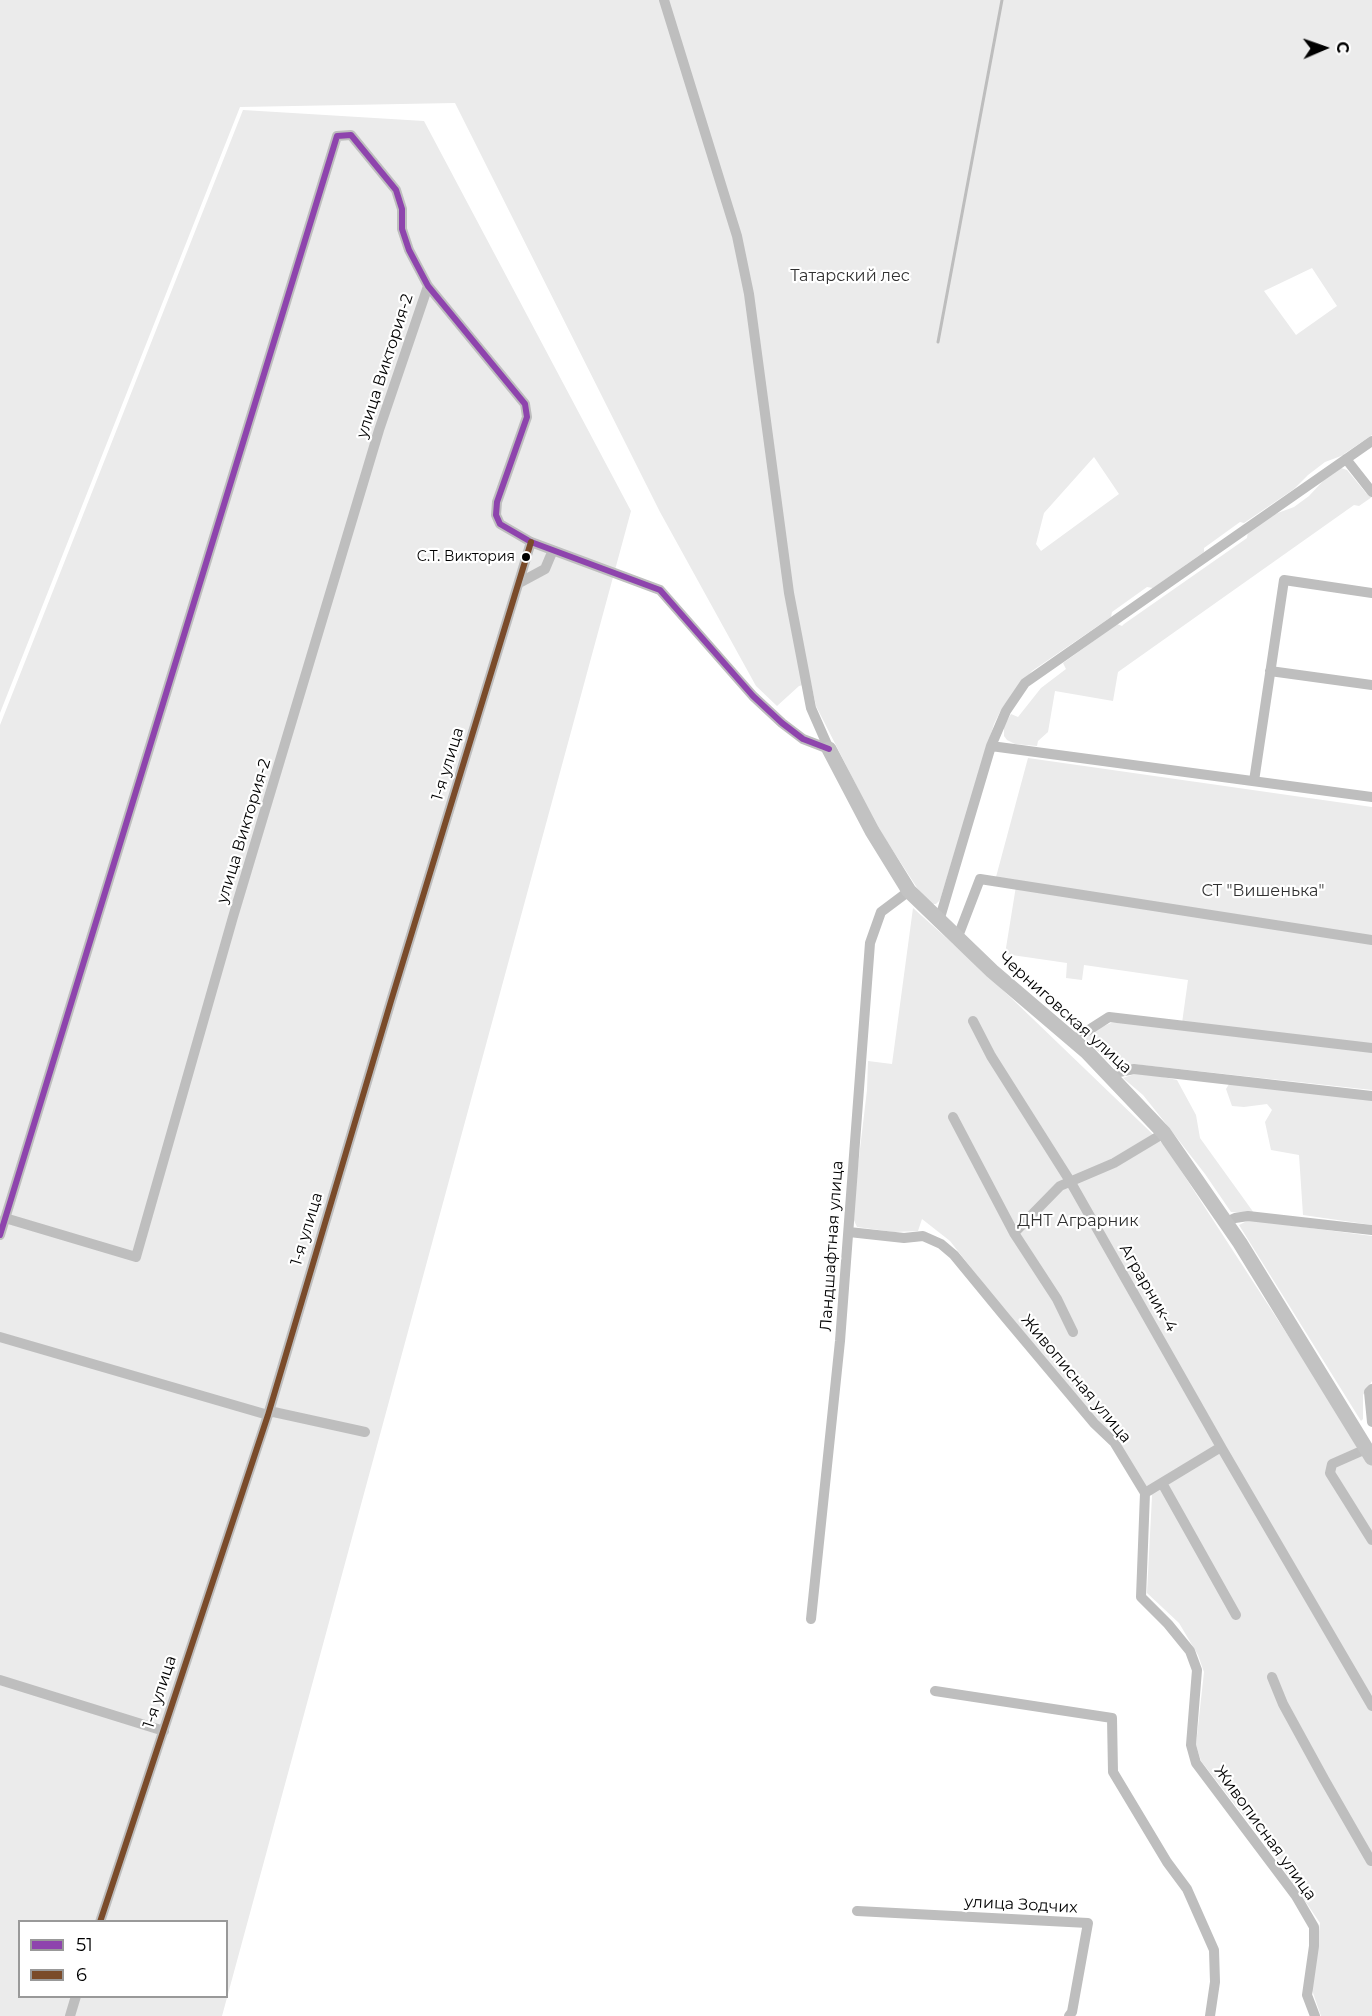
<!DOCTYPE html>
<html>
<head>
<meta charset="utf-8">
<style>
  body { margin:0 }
  #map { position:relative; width:1372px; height:2016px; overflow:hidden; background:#fff; font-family:Montserrat,sans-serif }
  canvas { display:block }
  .legend { position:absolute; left:18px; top:1920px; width:210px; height:78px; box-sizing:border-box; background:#fff; border:2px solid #999; margin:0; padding:8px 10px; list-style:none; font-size:18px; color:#000 }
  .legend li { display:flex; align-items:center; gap:12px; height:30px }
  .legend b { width:30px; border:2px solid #999 }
  .north { position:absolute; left:1294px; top:18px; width:60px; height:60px; -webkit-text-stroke:4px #fff; paint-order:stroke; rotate:88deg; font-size:16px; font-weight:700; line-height:24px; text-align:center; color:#000 }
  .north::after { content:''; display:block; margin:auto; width:21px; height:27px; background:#000; clip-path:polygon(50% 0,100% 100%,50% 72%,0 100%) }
</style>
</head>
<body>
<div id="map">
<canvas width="1372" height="2016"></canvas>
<ul class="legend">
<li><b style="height:8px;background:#8e44ad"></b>51</li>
<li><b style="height:8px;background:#7a4b2a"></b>6</li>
</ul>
<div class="north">С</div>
</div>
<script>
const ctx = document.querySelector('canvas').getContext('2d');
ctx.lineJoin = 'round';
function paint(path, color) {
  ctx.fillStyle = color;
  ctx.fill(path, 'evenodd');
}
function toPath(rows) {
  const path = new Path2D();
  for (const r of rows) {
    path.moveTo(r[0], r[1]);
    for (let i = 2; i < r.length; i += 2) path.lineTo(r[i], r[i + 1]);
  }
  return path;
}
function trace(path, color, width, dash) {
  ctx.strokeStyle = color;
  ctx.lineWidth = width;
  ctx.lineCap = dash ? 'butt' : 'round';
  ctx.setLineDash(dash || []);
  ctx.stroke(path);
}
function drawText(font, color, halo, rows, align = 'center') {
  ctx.font = font + ' Montserrat,sans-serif';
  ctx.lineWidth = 4.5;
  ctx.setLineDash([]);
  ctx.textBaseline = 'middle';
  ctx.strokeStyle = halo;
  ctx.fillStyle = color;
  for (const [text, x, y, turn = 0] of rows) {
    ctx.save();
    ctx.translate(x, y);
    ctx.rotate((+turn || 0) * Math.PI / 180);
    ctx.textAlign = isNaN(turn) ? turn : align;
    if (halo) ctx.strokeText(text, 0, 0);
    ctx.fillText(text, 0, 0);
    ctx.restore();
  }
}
paint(toPath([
  [0,0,1372,0,1372,435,1341,456,1325,462,1308,475,1294,489,1244,523,1240,522,1204,548,1204,552,1153,588,1147,587,1112,612,1111,617,1032,671,1002,708,994,724,940,900,936,904,930,904,923,897,877,826,816,706,811,683,799,686,777,706,756,686,660,512,455,103,240,107,0,713],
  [1312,268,1337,306,1296,335,1264,291],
  [1094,457,1119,494,1041,551,1036,544,1044,513],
  [243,110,424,121,631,511,222,2016,0,2016,0,725],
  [20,1922,226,1922,226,1996,20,1996],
  [1341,468,1347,470,1366,493,1372,497,1359,506,1354,505,1118,672,1113,701,1055,691,1048,732,1038,741,1037,746,1015,744,1007,740,1004,736,1004,726,1011,714,1018,717,1041,688,1066,669,1063,663,1117,624,1122,626,1124,624,1247,538,1248,531,1275,514,1294,507,1309,496,1323,481],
  [1028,758,1372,807,1372,1045,1182,1023,1188,980,1084,965,1082,980,1066,978,1067,963,1005,954,1017,880,996,877],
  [913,908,980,968,1165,1146,1372,1465,1372,2016,1321,2016,1312,1990,1320,1923,1274,1855,1201,1761,1196,1745,1204,1672,1198,1655,1179,1623,1147,1593,1152,1496,1107,1430,1034,1348,950,1241,922,1219,918,1231,894,1232,857,1227,852,1216,867,1090,868,1061,892,1064],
  [1128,1022,1372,1051,1372,1090,1133,1064,1114,1067,1085,1038,1099,1028,1111,1023],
  [1135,1074,1149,1074,1177,1080,1196,1115,1200,1138,1254,1213,1231,1212,1205,1174,1163,1120,1143,1095,1123,1078],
  [1229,1084,1372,1100,1372,1225,1303,1215,1299,1155,1271,1150,1265,1122,1272,1110,1267,1104,1244,1107,1232,1106,1226,1089],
  [1249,1220,1372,1236,1372,1381,1363,1395,1363,1419,1361,1421,1239,1225]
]), '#ebebeb');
trace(toPath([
  [938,342,1002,0]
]), '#bdbdbd', 3);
trace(toPath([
  [664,0,737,236,749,294,789,593,811,708,829,749],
  [1346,459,1372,492],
  [519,583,545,569,553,550],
  [1270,671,1372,685],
  [991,746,1372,797],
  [1254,781,1284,580,1372,593],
  [939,921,991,746,1006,711,1025,683,1372,441],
  [957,939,980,879,1372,940],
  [973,1021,991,1056,1070,1181,1221,1447],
  [1073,1040,1109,1017,1372,1048],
  [1112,1077,1119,1072,1134,1069,1372,1096],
  [953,1117,1014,1233,1057,1299,1073,1332],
  [5,1218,136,1257,233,917,379,430,428,286],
  [1226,1222,1235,1218,1248,1216,1372,1230],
  [849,1232,904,1238,923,1236,941,1244,954,1255,1005,1317,1094,1423,1114,1442,1145,1493,1141,1597,1168,1624,1190,1651,1197,1670,1191,1745,1196,1763,1296,1896,1314,1927,1314,1946,1307,1995,1315,2016],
  [1014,1233,1060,1186,1114,1163,1164,1133],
  [0,1235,337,136,351,135,396,190,402,209,402,229,409,250,428,286,525,404,527,417,497,502,496,515,500,524,531,542,660,590,753,696,782,723,803,739,829,749],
  [0,1337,268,1415],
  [1372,1389,1369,1392,1372,1422],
  [269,1411,365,1432],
  [1372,1450,1366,1449,1332,1464,1330,1473,1372,1540],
  [1162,1483,1236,1615],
  [1145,1493,1221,1447,1372,1706],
  [811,1619,840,1341,870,943,881,912,909,891],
  [1272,1677,1283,1704,1324,1779,1371,1861],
  [0,1680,164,1731],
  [935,1691,1112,1718,1113,1772,1167,1862,1187,1889,1214,1950,1215,1982,1210,2016],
  [857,1911,1088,1923,1072,2012,1069,2016],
  [100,1922,268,1415,391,1001,531,542],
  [70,2016,76,1996]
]), '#bebebe', 10);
trace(toPath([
  [829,749,872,831,909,891,992,971,1087,1052,1164,1133,1240,1243,1372,1458]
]), '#c2c2c2', 15);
trace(toPath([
  [0,1235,337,136,351,135,396,190,402,209,402,229,409,250,428,286,525,404,527,417,497,502,496,515,500,524,531,542,660,590,753,696,782,723,803,739,829,749]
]), '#8e44ad', 6);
trace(toPath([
  [100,1922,268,1415,391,1001,531,542]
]), '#7a4b2a', 6);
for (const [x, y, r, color] of [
  [526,557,5,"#000"]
]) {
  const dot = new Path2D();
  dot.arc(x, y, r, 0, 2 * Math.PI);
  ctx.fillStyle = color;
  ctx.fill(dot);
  trace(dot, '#fff', 2);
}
drawText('14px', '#000', '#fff', [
  ["С.Т. Виктория",515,557]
], 'right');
drawText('16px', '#313131', '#fff', [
  ["Татарский лес",850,276],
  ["СТ \"Вишенька\"",1263,891],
  ["ДНТ Аграрник",1078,1221]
]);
drawText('16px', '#000', '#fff', [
  ["улица Виктория-2",385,366,-72],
  ["1-я улица",448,764,-73],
  ["улица Виктория-2",244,831,-73],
  ["Черниговская улица",1065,1013,42],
  ["1-я улица",307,1229,-73],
  ["Ландшафтная улица",832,1246,-86],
  ["Аграрник-4",1148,1288,60],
  ["Живописная улица",1076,1379,50],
  ["1-я улица",160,1692,-72],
  ["Живописная улица",1265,1833,54],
  ["улица Зодчих",1021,1905,3]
]);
</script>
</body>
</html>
